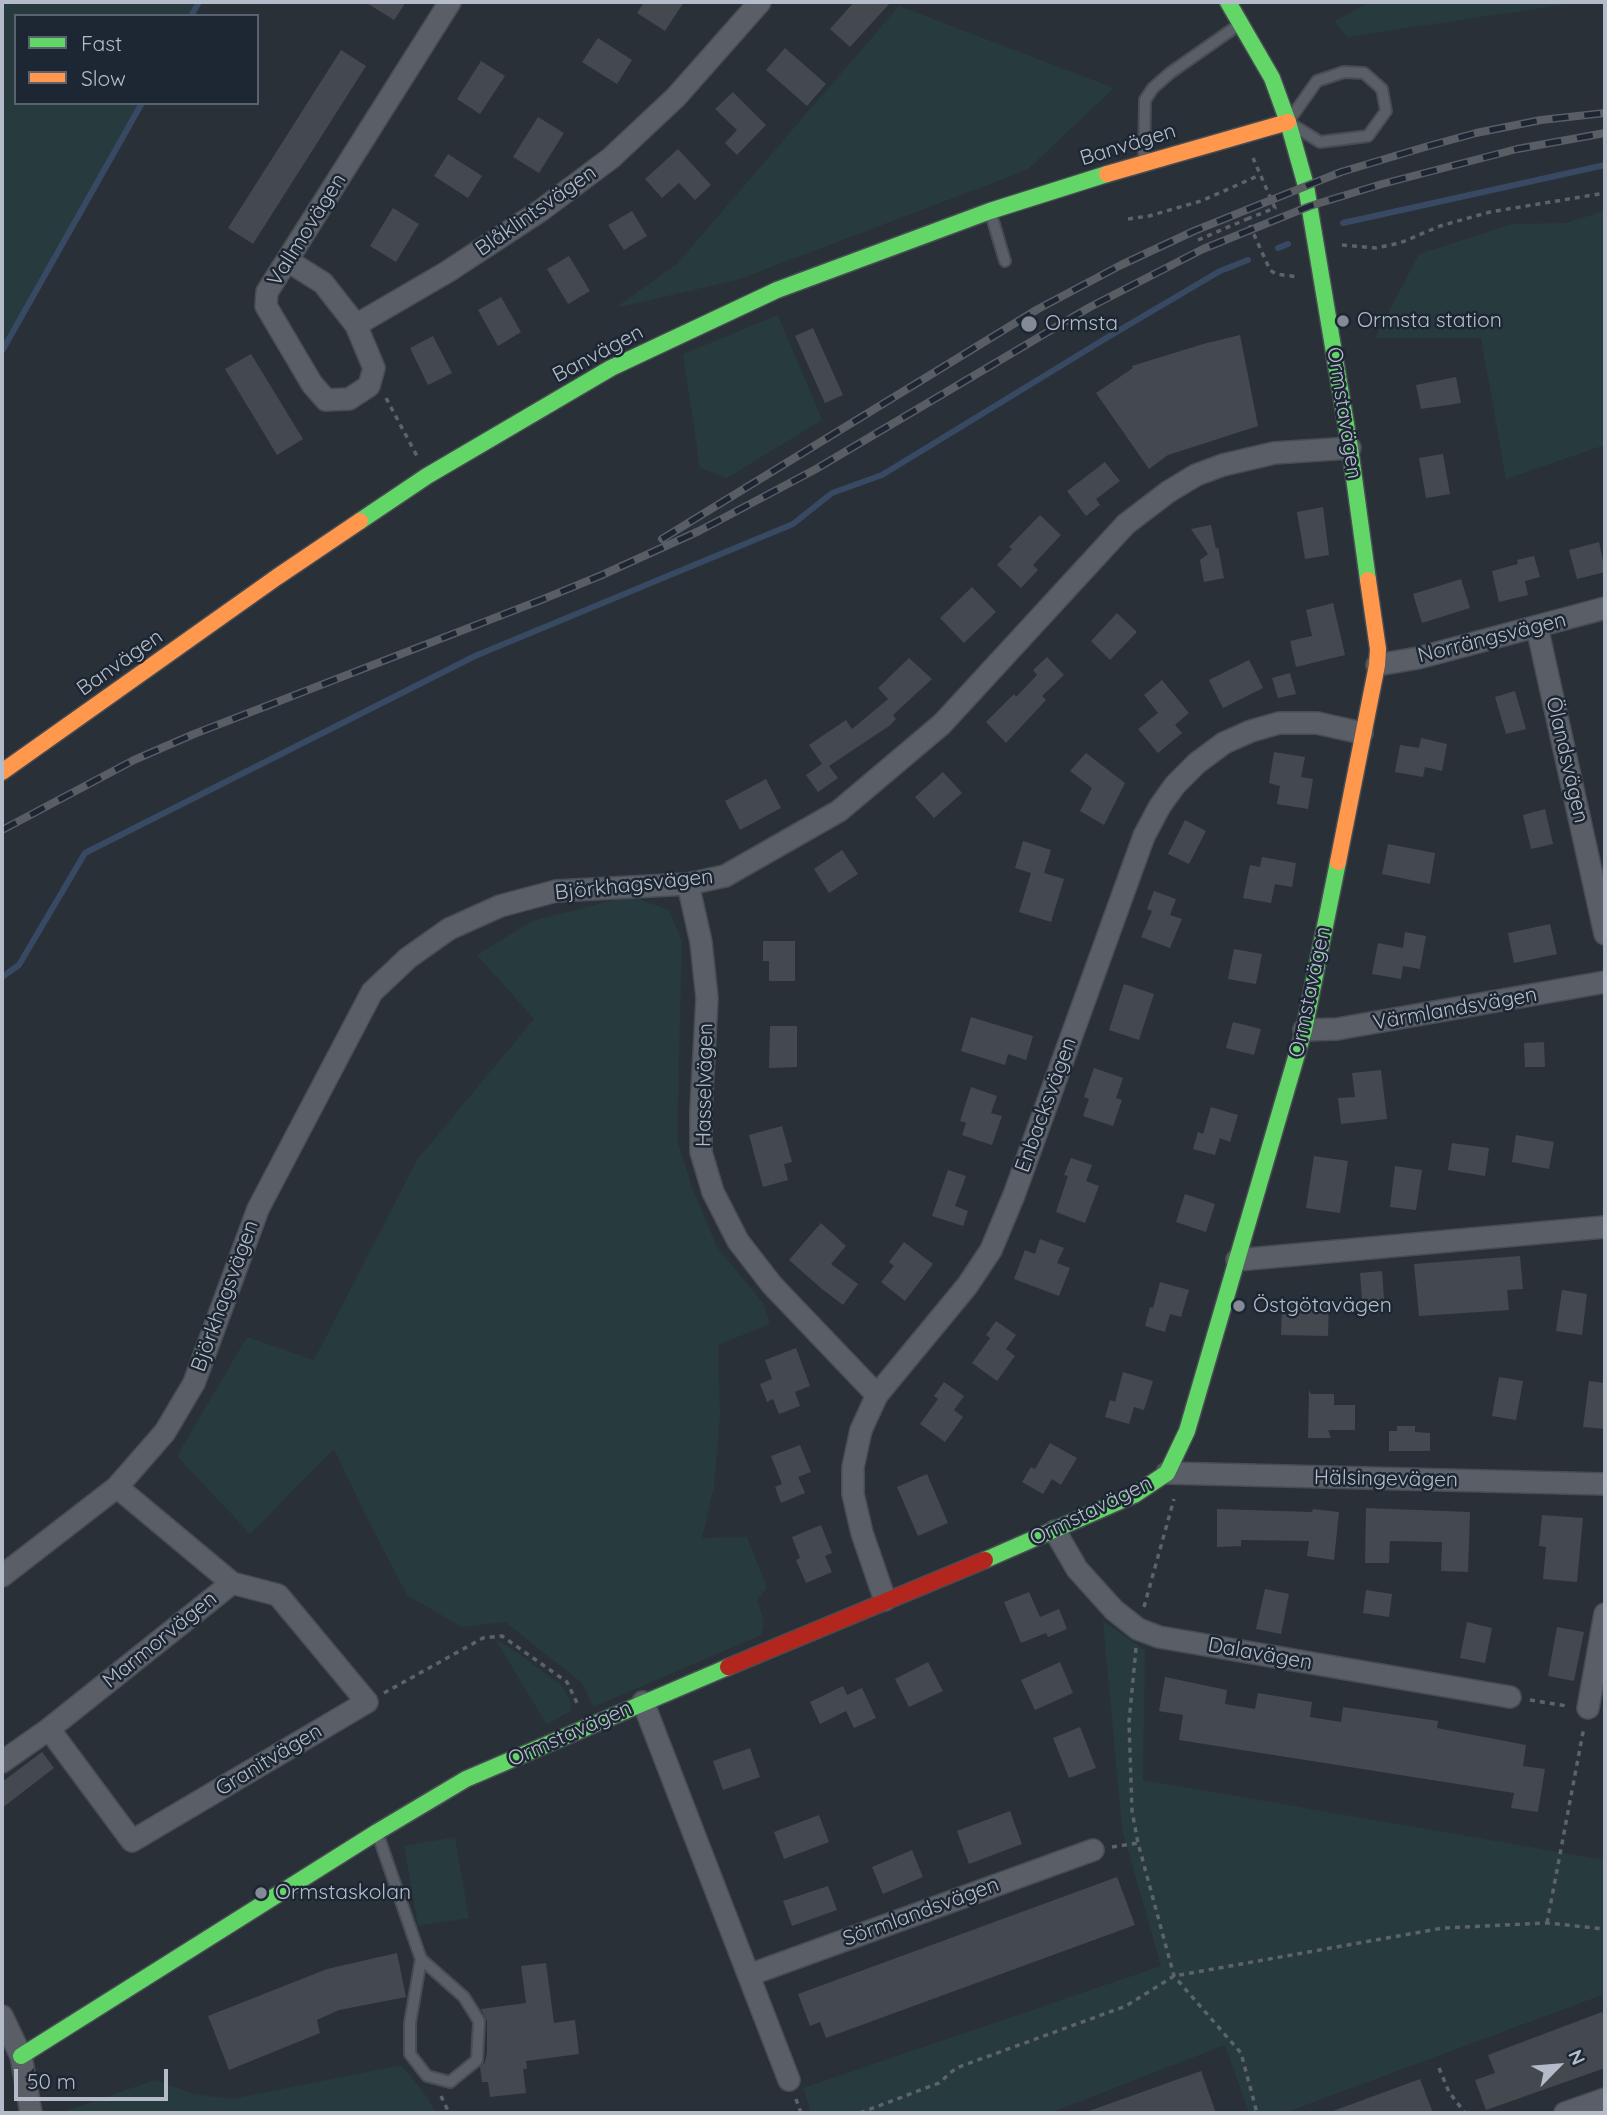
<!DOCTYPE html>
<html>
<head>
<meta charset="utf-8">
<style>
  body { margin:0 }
  #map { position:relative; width:1607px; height:2115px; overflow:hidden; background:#2a3038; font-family:Quicksand,sans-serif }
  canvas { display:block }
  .frame { position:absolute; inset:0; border:4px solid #b4bcc9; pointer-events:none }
  .legend { position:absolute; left:14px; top:14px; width:245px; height:91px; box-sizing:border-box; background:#1d2633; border:2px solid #59626f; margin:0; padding:9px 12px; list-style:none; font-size:21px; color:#b4bcc9 }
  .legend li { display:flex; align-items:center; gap:14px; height:35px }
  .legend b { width:35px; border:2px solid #59626f }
  .north { position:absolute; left:1523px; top:2031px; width:70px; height:70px; -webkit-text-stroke:5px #1d2633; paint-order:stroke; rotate:65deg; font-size:19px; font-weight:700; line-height:28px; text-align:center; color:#b4bcc9 }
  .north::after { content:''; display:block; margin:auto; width:24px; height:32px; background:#b4bcc9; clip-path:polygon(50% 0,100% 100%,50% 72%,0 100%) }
  .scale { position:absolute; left:14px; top:2069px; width:154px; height:32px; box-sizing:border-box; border:4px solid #b4bcc9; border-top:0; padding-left:9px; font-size:21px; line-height:24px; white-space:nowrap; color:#b4bcc9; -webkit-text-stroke:5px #1d2633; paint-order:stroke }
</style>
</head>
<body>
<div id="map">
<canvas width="1607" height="2115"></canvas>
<div class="frame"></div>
<ul class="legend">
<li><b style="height:9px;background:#63d668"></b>Fast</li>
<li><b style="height:9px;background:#ff974d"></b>Slow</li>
</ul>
<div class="north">N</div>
<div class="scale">50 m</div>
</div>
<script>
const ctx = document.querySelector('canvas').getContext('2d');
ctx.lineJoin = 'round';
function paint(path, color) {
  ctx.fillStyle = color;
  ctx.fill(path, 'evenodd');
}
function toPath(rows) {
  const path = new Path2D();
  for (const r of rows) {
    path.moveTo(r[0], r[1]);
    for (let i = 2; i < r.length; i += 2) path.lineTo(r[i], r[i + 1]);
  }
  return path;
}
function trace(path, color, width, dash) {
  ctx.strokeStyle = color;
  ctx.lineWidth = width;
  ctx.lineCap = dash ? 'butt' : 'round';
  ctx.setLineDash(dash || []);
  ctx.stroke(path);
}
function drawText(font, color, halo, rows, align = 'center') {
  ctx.font = font + ' Quicksand,sans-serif';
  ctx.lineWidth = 5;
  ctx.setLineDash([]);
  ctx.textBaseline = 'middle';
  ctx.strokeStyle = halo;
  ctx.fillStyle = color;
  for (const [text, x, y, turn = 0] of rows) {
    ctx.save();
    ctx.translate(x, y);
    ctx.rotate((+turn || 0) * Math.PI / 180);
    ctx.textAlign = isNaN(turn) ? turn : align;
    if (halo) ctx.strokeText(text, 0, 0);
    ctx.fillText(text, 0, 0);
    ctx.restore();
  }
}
paint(toPath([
  [2,2,195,2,188,16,16,16,16,103,139,103,2,348],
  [1370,2,1581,2,1347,37,1335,21],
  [899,6,1114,88,1027,170,737,280,615,308,677,264],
  [1605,211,1605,445,1506,479,1481,338,1375,338,1419,254,1512,224,1565,223],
  [778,315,822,420,727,478,700,468,683,354],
  [630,896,669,910,682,941,677,1139,691,1185,717,1247,763,1303,770,1324,718,1345,720,1416,714,1487,702,1538,747,1537,767,1588,757,1600,764,1621,761,1635,593,1707,582,1683,505,1622,462,1627,407,1595,366,1516,334,1449,250,1534,177,1456,247,1337,314,1360,417,1160,534,1019,477,955,532,921],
  [1103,1621,1145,1650,1143,1780,1605,1860,1605,1994,1284,2113,1249,2113,1225,2045,1050,2113,811,2113,803,2088,1161,1966,1122,1829],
  [495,1639,512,1649,561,1685,571,1702,570,1711,547,1725],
  [455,1837,469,1918,418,1926,404,1846],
  [401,2065,428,2098,435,2113,68,2113,68,2110,155,2080,194,2094,231,2099]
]), '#273a3e');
trace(toPath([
  [191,16,199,2],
  [1343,223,1605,165],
  [1278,248,1288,244],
  [2,351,142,103],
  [2,977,19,965,85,853,475,656,793,524,832,493,882,475,1108,337,1220,271,1248,260]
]), '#384963', 6);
paint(toPath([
  [365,2,406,2,394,20],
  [644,2,684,2,665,31,637,13],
  [854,2,891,2,850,47,830,29],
  [598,38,632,60,617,84,582,62],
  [785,48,826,84,807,106,766,70],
  [341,50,366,66,253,244,228,228],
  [481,61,505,76,480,114,457,99],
  [733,92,766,125,737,155,725,143,737,130,715,109],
  [538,117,564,133,539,173,513,157],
  [678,149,711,185,695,200,679,183,662,198,645,179],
  [448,154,482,176,468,198,434,176],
  [393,208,419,224,396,262,370,246],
  [632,211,647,236,624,250,608,225],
  [569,256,590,291,568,304,547,269],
  [501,297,521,332,498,346,478,310],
  [813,328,843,395,825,403,795,336],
  [1240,335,1258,426,1168,455,1149,469,1096,393,1133,368,1132,366,1203,344],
  [433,336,452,373,428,385,410,348],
  [251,354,303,439,277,455,225,369],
  [1456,377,1461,403,1421,409,1416,385],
  [1443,454,1450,494,1426,498,1419,458],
  [1105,462,1120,481,1096,499,1100,505,1086,516,1067,491],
  [1323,507,1329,555,1305,559,1297,512],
  [1040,515,1061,535,1033,565,1038,570,1021,588,997,565,1012,549,1009,547],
  [1211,525,1216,549,1218,547,1224,578,1204,582,1200,560,1208,554,1191,529],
  [1599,542,1605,572,1577,579,1569,550],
  [1534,556,1540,577,1525,581,1528,595,1499,602,1492,571,1518,564,1517,560],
  [1461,579,1470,608,1422,623,1413,594],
  [972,587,996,612,964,643,940,618],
  [1333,603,1345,655,1296,667,1290,641,1312,636,1306,610],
  [1117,613,1137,632,1110,660,1091,641],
  [1047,657,1064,675,1042,696,1046,700,1006,743,986,722,1014,694,1016,697,1037,675,1033,670],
  [909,658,932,679,893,715,896,719,889,726,829,766,838,778,818,792,806,775,822,764,809,745,846,720,852,729,888,699,878,688],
  [1249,660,1263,688,1223,708,1209,680],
  [1290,673,1296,694,1278,698,1272,678],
  [1162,680,1189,713,1175,725,1182,733,1158,753,1138,729,1158,713,1144,695],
  [1515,691,1526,729,1506,734,1495,697],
  [1421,738,1447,744,1442,771,1425,767,1423,777,1395,772,1400,745,1419,748],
  [1274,752,1305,757,1301,777,1313,779,1308,809,1277,804,1280,786,1269,783],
  [1086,753,1125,783,1104,825,1080,811,1092,788,1070,771],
  [943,772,962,793,934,818,915,797],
  [766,779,781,808,740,830,725,801],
  [1545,809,1553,844,1531,849,1523,815],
  [1185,820,1206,831,1189,864,1168,854],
  [1023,841,1051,850,1044,873,1064,879,1051,922,1019,912,1031,873,1015,868],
  [1388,844,1435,853,1430,884,1382,874],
  [842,850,858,874,829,893,814,869],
  [1262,857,1296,863,1292,887,1275,884,1271,903,1243,898,1250,865,1260,867],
  [1154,891,1176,899,1170,915,1182,919,1170,948,1141,937,1152,911,1147,909],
  [1550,924,1557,954,1514,963,1508,933],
  [1405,932,1426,936,1420,969,1403,966,1401,979,1372,974,1378,943,1403,948],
  [763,941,795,941,795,981,769,981,769,961,763,961],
  [1234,949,1262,954,1256,984,1228,979],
  [1124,984,1154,994,1139,1040,1109,1030],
  [971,1017,1033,1036,1026,1060,1008,1054,1005,1065,961,1051],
  [1233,1022,1261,1029,1254,1055,1226,1048],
  [770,1026,797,1026,797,1067,769,1068],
  [1544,1042,1545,1067,1525,1067,1524,1043],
  [1094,1068,1123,1078,1116,1098,1122,1100,1113,1126,1083,1116,1089,1099,1084,1097],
  [1381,1070,1387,1119,1341,1124,1338,1098,1355,1097,1352,1073],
  [971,1087,997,1096,991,1113,1002,1116,992,1145,962,1135,966,1123,960,1121],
  [1211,1107,1238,1115,1230,1142,1220,1138,1215,1155,1193,1149,1198,1132,1203,1134],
  [782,1126,792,1162,784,1164,788,1180,763,1187,749,1135],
  [1516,1135,1554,1142,1549,1169,1512,1162],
  [1452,1143,1489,1148,1485,1176,1448,1170],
  [1314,1156,1348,1161,1340,1213,1306,1208],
  [1071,1158,1092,1165,1086,1181,1099,1186,1085,1223,1056,1212,1068,1176,1064,1175],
  [1395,1166,1422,1170,1416,1210,1390,1207],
  [948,1170,966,1176,955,1206,968,1211,963,1226,932,1216],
  [1185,1194,1215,1204,1206,1232,1176,1222],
  [821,1223,846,1246,831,1264,858,1284,843,1305,822,1289,789,1260],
  [1040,1239,1064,1248,1057,1263,1070,1268,1059,1296,1014,1279,1025,1250,1035,1254],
  [904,1242,933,1264,905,1301,881,1282,894,1266,889,1262],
  [1520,1256,1523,1289,1507,1290,1509,1310,1419,1316,1414,1264],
  [1382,1271,1385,1313,1363,1314,1360,1273],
  [1160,1282,1189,1290,1181,1317,1170,1314,1165,1332,1145,1326,1150,1307,1153,1308],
  [1562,1290,1587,1294,1582,1335,1556,1331],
  [1282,1303,1329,1305,1328,1336,1281,1335],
  [996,1321,1016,1335,1006,1349,1015,1356,997,1381,972,1363,990,1338,986,1335],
  [796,1348,810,1386,795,1392,800,1406,779,1414,773,1399,767,1402,760,1384,772,1379,765,1360],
  [1123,1372,1153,1381,1144,1410,1134,1407,1129,1424,1105,1417,1110,1400,1115,1402],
  [1499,1377,1523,1381,1516,1420,1492,1416],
  [1589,1381,1605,1383,1605,1429,1583,1427],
  [944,1382,964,1396,954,1410,963,1417,945,1442,920,1424,938,1399,934,1396],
  [1309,1390,1311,1394,1334,1394,1334,1405,1355,1405,1355,1430,1328,1430,1331,1438,1308,1438],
  [1397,1426,1415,1426,1415,1432,1430,1433,1430,1451,1389,1451,1389,1431,1397,1431],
  [1050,1443,1077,1458,1061,1485,1052,1479,1043,1494,1022,1482,1031,1467,1035,1469],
  [800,1445,811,1472,798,1477,805,1493,781,1503,775,1487,782,1484,771,1456],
  [927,1474,948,1523,918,1536,897,1487],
  [1366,1508,1470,1512,1468,1572,1441,1571,1442,1542,1390,1541,1389,1563,1365,1563],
  [1217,1509,1312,1512,1313,1509,1339,1512,1334,1560,1307,1556,1309,1541,1241,1540,1241,1546,1217,1547],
  [1542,1515,1583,1518,1577,1582,1543,1579,1546,1547,1539,1546],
  [821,1525,832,1553,825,1556,832,1572,806,1583,796,1560,800,1558,792,1537],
  [1265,1589,1289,1594,1281,1634,1256,1629],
  [1366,1590,1392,1594,1389,1617,1363,1613],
  [1029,1592,1040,1617,1059,1609,1067,1629,1048,1637,1046,1633,1021,1643,1004,1602],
  [1467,1622,1492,1628,1485,1663,1460,1658],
  [1557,1627,1584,1632,1574,1681,1548,1676],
  [928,1662,943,1691,909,1707,895,1679],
  [1060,1662,1073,1693,1035,1710,1021,1680],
  [1165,1677,1227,1690,1225,1704,1255,1709,1258,1693,1312,1702,1310,1717,1341,1722,1343,1707,1438,1721,1437,1728,1526,1745,1523,1766,1545,1769,1538,1812,1511,1808,1514,1793,1179,1740,1183,1715,1159,1711],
  [843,1686,847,1695,862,1688,876,1718,854,1728,846,1711,820,1724,810,1702],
  [1080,1727,1096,1768,1069,1778,1053,1738],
  [750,1748,760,1777,723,1790,713,1761],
  [42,1752,54,1768,2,1808,2,1782],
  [1010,1811,1022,1844,969,1864,957,1831],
  [819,1815,829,1842,784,1859,774,1832],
  [912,1850,923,1877,883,1894,872,1867],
  [1117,1877,1135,1925,826,2038,820,2022,810,2026,798,1994],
  [828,1886,837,1910,792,1926,783,1901],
  [397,1953,406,1997,339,2010,317,2020,320,2033,229,2070,208,2016,327,1969],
  [546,1963,554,2023,575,2020,579,2054,526,2061,527,2069,523,2069,526,2093,490,2097,488,2082,482,2082,480,2067,485,2062,487,2052,487,2021,481,2009,526,2003,521,1966],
  [1602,2012,1605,2021,1605,2068,1486,2110,1475,2080,1495,2073,1488,2055],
  [1201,2071,1216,2113,1090,2113,1089,2111],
  [1420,2079,1433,2113,1333,2113,1333,2111]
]), '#444950');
const lane = toPath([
  [1344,72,1364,73,1382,89,1386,111,1368,136,1320,142,1288,122,1317,81,1344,72],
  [1144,158,1145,100,1153,88,1170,73,1240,24],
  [991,214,1005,261],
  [378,1835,421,1959,464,1997,479,2021,477,2060,450,2082,427,2076,410,2054,410,2023,421,1959]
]);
const street = toPath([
  [288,261,323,283,356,325,374,368,369,386,349,399,326,400,312,384,266,306,267,292,450,2],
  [356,325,447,272,540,211,611,158,676,97,760,2],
  [1537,627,1605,934],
  [1377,665,1418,658,1605,608],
  [688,884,701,942,707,998,701,1110,701,1152,713,1192,738,1241,772,1285,877,1395],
  [1304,1030,1337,1029,1605,982],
  [1237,1260,1605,1227],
  [1167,1473,1605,1484],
  [1055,1531,1077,1569,1114,1610,1138,1629,1159,1637,1510,1697],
  [2,1576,117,1487,165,1432,194,1383,258,1209,372,992,408,958,449,929,500,906,556,891,688,884,725,876,839,811,942,724,1126,524,1168,492,1196,475,1223,465,1274,453,1350,448],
  [885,1600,862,1533,853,1494,853,1467,861,1430,877,1395,967,1286,991,1250,1014,1195,1144,836,1160,806,1175,785,1197,763,1224,743,1251,731,1279,723,1317,723,1362,733],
  [643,1702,789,2080],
  [1588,1708,1605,1614],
  [49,1729,132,1841,367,1702,278,1595,232,1583],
  [2,1762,49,1729,232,1583,117,1487],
  [749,1975,1093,1850],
  [2,2016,21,2056,31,2113],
  [1565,2113,1605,2099]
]);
const fast = toPath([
  [1228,2,1272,78,1288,122,1306,186,1350,448,1368,580],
  [360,521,427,476,611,368,777,290,990,211,1107,174],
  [985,1560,1134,1495,1167,1473,1187,1431,1304,1030,1338,862],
  [21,2056,377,1832,466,1779,728,1667]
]);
const slow = toPath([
  [1107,174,1288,122],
  [2,772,277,577,360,521],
  [1338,862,1377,665,1378,649,1368,580]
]);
const jam = toPath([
  [728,1667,985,1560]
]);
trace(lane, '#484c53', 14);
trace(street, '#484c53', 24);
trace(fast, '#484c53', 19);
trace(slow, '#484c53', 19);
trace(jam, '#484c53', 19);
trace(toPath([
  [1128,219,1149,216,1201,201,1260,175],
  [1247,219,1275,208,1253,158],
  [1198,240,1247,219,1270,270,1276,274,1298,277],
  [1342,245,1376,248,1400,243,1440,226,1490,212,1605,193],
  [386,398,417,456],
  [1144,1607,1174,1499],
  [1136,1648,1129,1722,1132,1811,1138,1843,1174,1976,1241,2053,1257,2113],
  [384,1693,483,1638,502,1636,567,1682,578,1705],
  [1530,1700,1567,1706],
  [1112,1847,1138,1843],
  [1547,1923,1584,1727],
  [1439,2068,1449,2092,1465,2113],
  [441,2096,449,2113],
  [796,2099,801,2113],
  [860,2113,939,2083,956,2068,1126,2006,1174,1976,1443,1928,1547,1923,1605,1929]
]), '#5d636a', 3.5, [5, 5]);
trace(lane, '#5a5e66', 10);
trace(street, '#5a5e66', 21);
trace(fast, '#63d668', 16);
trace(slow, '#ff974d', 16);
trace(jam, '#b3261e', 16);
const rail = toPath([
  [662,539,1038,309,1121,265,1194,231,1341,172,1425,147,1476,133,1541,120,1605,113],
  [2,830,134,760,194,734,541,600,602,575,699,531,816,469,1090,307,1203,249,1310,206,1382,184,1517,149,1605,133]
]);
trace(rail, '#595d64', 8);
trace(rail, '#1d2633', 5, [16]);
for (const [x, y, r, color] of [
  [1343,321,7,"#848b96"],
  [1029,324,9,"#848b96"],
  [1239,1306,7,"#848b96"],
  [261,1893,7,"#848b96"]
]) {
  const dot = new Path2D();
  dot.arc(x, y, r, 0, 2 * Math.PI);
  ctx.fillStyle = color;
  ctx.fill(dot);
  trace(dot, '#1d2633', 2.5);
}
drawText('21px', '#b4bcc9', '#1d2633', [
  ["Banvägen",1128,145,-17],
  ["Blåklintsvägen",536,211,-35],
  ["Vallmovägen",307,230,-58],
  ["Banvägen",598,354,-28],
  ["Ormstavägen",1344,413,81],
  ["Norrängsvägen",1492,638,-14],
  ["Banvägen",120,663,-35],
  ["Ölandsvägen",1567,760,77],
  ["Björkhagsvägen",634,885,-6],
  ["Ormstavägen",1310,992,-78],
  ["Värmlandsvägen",1455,1009,-10],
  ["Hasselvägen",705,1085,-89],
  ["Enbacksvägen",1046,1105,-70],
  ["Björkhagsvägen",225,1296,-70],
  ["Hälsingevägen",1386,1479,1],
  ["Ormstavägen",1091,1511,-26],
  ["Marmorvägen",160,1640,-39],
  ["Dalavägen",1260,1654,10],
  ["Ormstavägen",570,1734,-24],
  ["Granitvägen",269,1760,-31],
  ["Sörmlandsvägen",921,1912,-20]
]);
drawText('21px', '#b4bcc9', '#1d2633', [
  ["Ormsta station",1357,321],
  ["Ormsta",1045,324],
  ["Östgötavägen",1253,1306],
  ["Ormstaskolan",275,1893]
], 'left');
</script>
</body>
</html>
